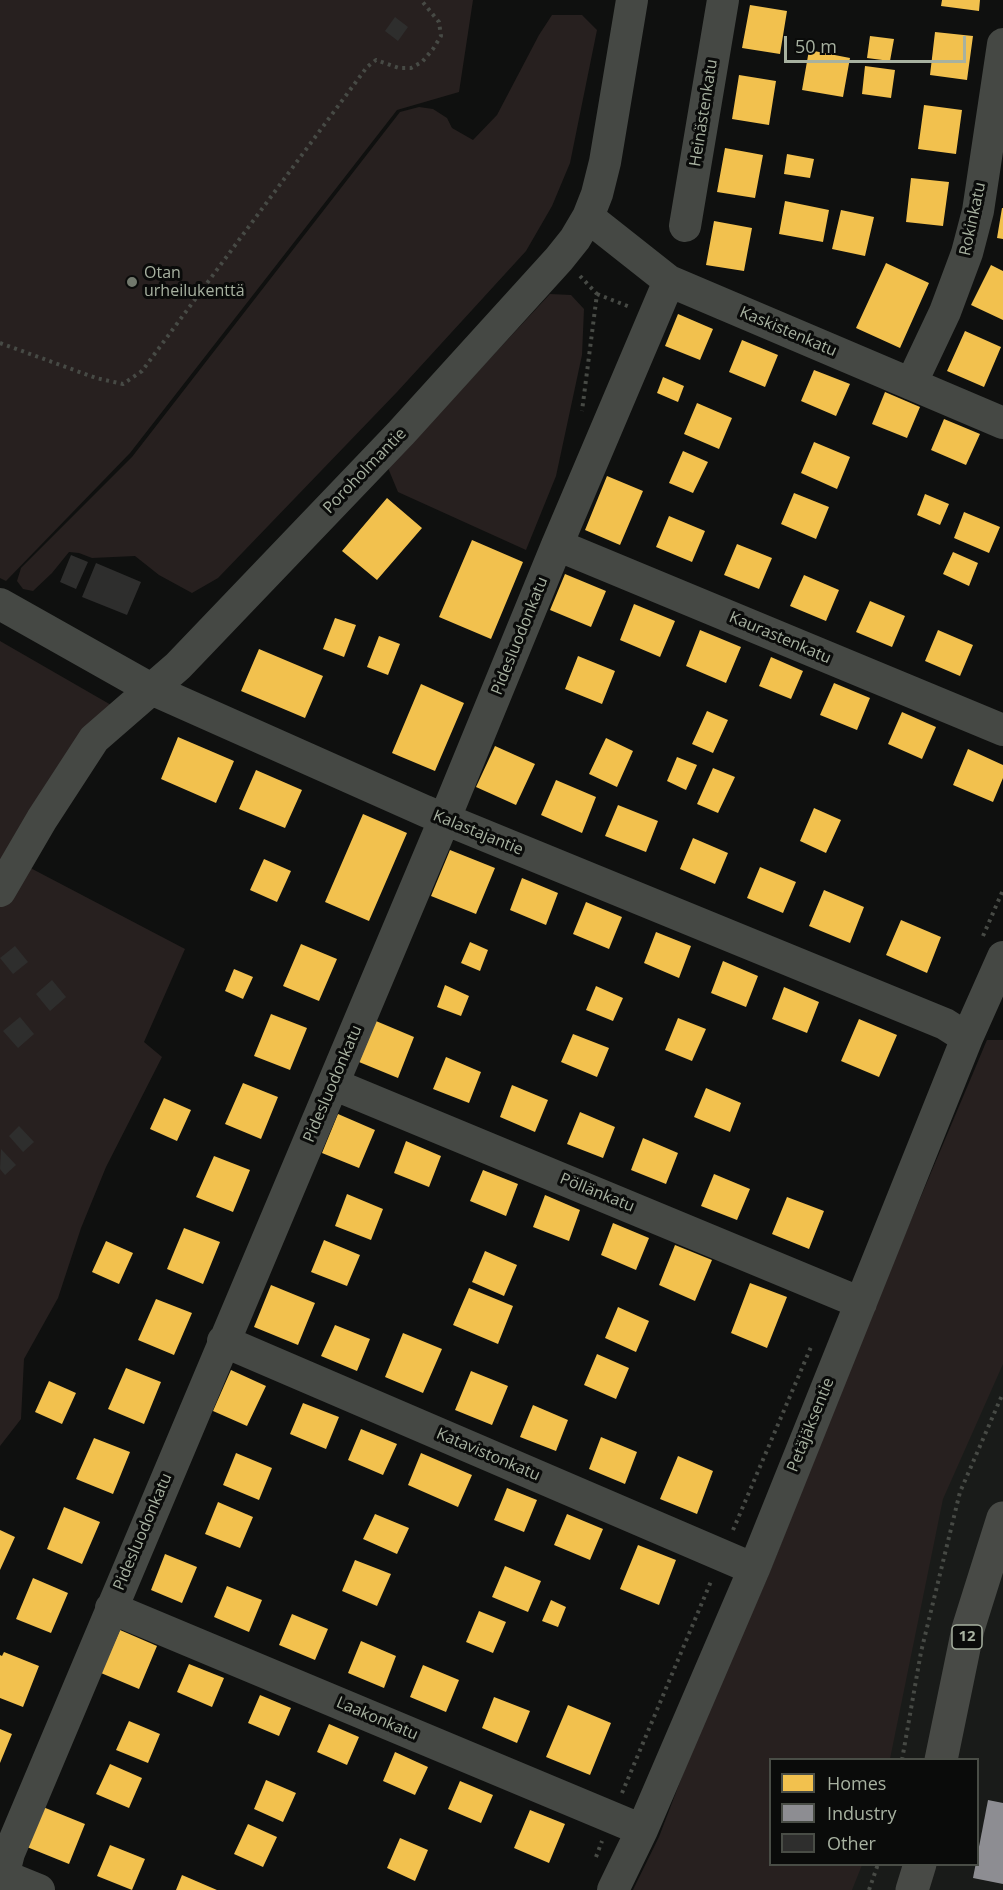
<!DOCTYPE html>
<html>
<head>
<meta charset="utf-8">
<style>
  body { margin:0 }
  #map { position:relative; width:1003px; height:1890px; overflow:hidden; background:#0f100f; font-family:"Open Sans",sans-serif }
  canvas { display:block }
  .legend { position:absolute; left:769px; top:1758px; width:210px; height:108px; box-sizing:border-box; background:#0a0b0a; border:2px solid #494d46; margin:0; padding:8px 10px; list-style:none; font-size:18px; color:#a7b1a0 }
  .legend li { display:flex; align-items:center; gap:12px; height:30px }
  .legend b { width:30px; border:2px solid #494d46 }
  .scale { position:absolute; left:784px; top:36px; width:182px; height:27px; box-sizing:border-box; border:3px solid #a7b1a0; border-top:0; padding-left:8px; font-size:18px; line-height:21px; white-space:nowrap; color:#a7b1a0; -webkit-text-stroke:4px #0a0b0a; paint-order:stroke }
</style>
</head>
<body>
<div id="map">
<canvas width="1003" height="1890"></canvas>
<ul class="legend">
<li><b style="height:16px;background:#f2c14e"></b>Homes</li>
<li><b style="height:16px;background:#8d8d92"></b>Industry</li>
<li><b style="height:16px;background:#2e2e2d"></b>Other</li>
</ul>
<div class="scale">50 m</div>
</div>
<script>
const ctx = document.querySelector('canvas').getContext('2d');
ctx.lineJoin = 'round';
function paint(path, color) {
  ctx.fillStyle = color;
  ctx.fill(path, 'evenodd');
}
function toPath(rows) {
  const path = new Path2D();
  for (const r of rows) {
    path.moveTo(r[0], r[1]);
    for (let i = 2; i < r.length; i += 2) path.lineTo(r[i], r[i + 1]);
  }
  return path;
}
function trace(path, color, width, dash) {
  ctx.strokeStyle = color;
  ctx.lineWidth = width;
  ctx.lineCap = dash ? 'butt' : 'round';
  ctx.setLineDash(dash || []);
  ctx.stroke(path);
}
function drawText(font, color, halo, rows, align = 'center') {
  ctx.font = font + ' "Open Sans",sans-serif';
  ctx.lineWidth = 6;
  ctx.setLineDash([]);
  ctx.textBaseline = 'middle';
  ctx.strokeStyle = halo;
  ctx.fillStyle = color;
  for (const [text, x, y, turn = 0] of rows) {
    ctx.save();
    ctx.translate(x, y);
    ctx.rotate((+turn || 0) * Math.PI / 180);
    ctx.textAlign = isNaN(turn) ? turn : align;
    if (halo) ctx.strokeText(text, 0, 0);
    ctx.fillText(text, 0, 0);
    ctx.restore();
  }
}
paint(toPath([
  [987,1040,1003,1040,1003,1890,633,1890,659,1837,700,1730,767,1579],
  [770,1760,978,1760,978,1864,770,1864]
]), '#191b19');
paint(toPath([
  [0,0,473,0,459,92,397,110,130,453,6,581,0,578],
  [552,15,582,15,597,30,570,163,552,206,526,251,397,392,218,578,192,593,159,575,135,556,92,558,79,553,69,552,52,573,33,591,23,589,17,581,21,568,132,457,400,112,419,107,433,109,447,118,452,128,473,140,497,115,539,35],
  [550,294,571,295,584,309,582,355,556,476,526,550,398,492,388,468],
  [0,641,125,713,19,862,185,949,144,1042,162,1057,106,1167,81,1228,58,1298,24,1359,21,1419,0,1446],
  [987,1040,1003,1040,1003,1364,943,1499,890,1759,770,1760,770,1864,862,1865,852,1890,633,1890,659,1837,700,1730,767,1579,873,1310]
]), '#27201f');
paint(toPath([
  [942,0,980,0,979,11,941,6],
  [750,5,787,11,780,54,742,48],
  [935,32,973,36,967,80,930,75],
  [870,36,894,39,890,61,867,58],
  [809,50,850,58,843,97,802,90],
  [865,66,895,70,891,98,862,94],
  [739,75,776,81,769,125,732,119],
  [924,105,962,110,956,154,918,149],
  [725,148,763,155,755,198,717,192],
  [787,154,814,159,810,178,784,174],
  [911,178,949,182,943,226,906,222],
  [785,201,829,210,823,242,779,234],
  [1002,208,1003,208,1003,239,997,238],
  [841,210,874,217,865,256,832,249],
  [714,221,752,228,744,271,706,265],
  [886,263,929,283,900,348,856,328],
  [991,265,1003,271,1003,320,971,305],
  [678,314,713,329,700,360,665,346],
  [965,331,1001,347,984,387,947,371],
  [742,340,778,355,765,387,729,372],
  [814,370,850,384,836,416,801,401],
  [663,377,684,386,678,402,657,393],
  [885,392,920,407,907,438,872,424],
  [697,403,732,418,719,449,684,434],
  [944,419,980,434,966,465,931,450],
  [814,442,850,457,837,489,801,473],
  [683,451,708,462,693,493,669,483],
  [607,476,643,491,620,545,585,530],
  [794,493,829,507,816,539,781,524],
  [925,494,949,504,940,525,917,515],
  [387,498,422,528,377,580,342,551],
  [964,512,1000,527,989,553,954,538],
  [669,516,705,531,692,562,656,547],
  [472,540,523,562,491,639,439,617],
  [737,544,772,558,759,589,724,575],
  [953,552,978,563,969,586,943,574],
  [565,574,606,591,591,627,550,610],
  [804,575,839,590,826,621,790,606],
  [870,601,905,616,892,647,856,632],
  [634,604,675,621,660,657,620,640],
  [335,618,356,625,344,657,323,649],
  [700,630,741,647,726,683,686,666],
  [938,630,973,645,960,676,925,661],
  [379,636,400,644,388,675,367,667],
  [259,649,323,676,305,718,241,691],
  [578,656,615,671,602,704,565,689],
  [771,657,803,671,791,699,759,686],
  [834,683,870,698,857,730,820,715],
  [421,684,464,703,435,771,392,753],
  [707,711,728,720,713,753,692,744],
  [902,712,936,727,922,759,888,744],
  [178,737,234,761,216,803,161,779],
  [606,738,633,751,617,787,589,774],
  [495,746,535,764,516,805,476,787],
  [968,749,1003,765,1003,778,993,802,953,785],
  [677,757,697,765,686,790,667,781],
  [713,768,735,777,718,813,697,804],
  [256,770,302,790,285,828,239,809],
  [556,780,596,797,582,833,541,815],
  [618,805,658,821,646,852,605,836],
  [814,808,841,820,826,853,800,841],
  [363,814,407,833,369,921,325,902],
  [693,838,728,853,715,884,680,869],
  [450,850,495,868,476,914,431,896],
  [264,859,291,871,277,902,250,890],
  [760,867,796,882,783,913,747,898],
  [522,878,558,893,546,925,510,910],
  [824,890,864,907,850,943,809,926],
  [586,902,622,917,609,949,573,934],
  [901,920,941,937,927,973,886,955],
  [656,932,691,946,679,978,644,963],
  [470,942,488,950,480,971,461,963],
  [301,944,337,959,319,1001,283,986],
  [723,961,758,976,746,1007,711,993],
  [234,969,253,977,243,999,225,991],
  [445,985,469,996,461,1016,437,1007],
  [596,986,623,998,613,1021,586,1010],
  [784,987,819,1002,807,1033,772,1019],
  [271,1014,307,1028,290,1070,254,1056],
  [678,1018,706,1029,692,1061,665,1050],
  [859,1019,897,1035,879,1077,841,1061],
  [376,1021,414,1037,398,1078,359,1062],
  [573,1034,609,1048,597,1077,561,1062],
  [446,1057,481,1072,469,1103,433,1089],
  [243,1083,278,1097,261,1139,225,1124],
  [512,1085,548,1100,535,1132,500,1117],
  [706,1088,741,1103,730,1132,694,1117],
  [164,1098,191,1110,177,1141,150,1129],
  [580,1112,615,1127,603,1158,567,1144],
  [338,1114,375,1130,359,1168,322,1153],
  [643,1138,678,1153,666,1184,631,1170],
  [406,1141,441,1156,429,1187,394,1173],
  [214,1156,250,1170,233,1212,196,1197],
  [483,1170,518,1184,506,1216,470,1201],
  [714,1174,750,1189,737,1220,701,1206],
  [347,1194,383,1209,371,1240,335,1226],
  [545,1195,580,1210,569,1241,533,1227],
  [787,1197,824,1211,809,1249,772,1234],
  [613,1223,649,1238,636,1270,601,1255],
  [184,1228,220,1242,203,1284,167,1269],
  [324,1240,360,1255,347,1286,311,1272],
  [106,1241,133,1253,119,1284,92,1272],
  [675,1245,712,1260,695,1301,659,1285],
  [485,1251,517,1265,504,1296,472,1282],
  [750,1283,787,1297,767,1348,731,1333],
  [271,1285,315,1303,298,1345,254,1327],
  [469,1288,513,1306,498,1344,453,1325],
  [156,1299,192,1313,174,1355,138,1340],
  [618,1307,649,1321,636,1352,605,1338],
  [335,1325,370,1339,357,1371,321,1356],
  [403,1333,442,1349,423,1393,385,1377],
  [597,1354,629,1368,616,1399,584,1385],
  [126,1368,161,1382,144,1424,108,1409],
  [231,1370,266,1386,247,1426,213,1411],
  [471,1371,508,1386,492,1425,455,1410],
  [49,1381,76,1393,62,1424,35,1412],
  [303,1403,339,1417,326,1449,290,1434],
  [533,1405,568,1420,556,1451,520,1437],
  [361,1429,397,1444,383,1475,348,1460],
  [601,1437,637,1452,625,1484,589,1469],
  [94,1438,130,1452,113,1494,76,1479],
  [236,1453,272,1468,259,1500,223,1485],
  [421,1453,472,1475,458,1507,408,1485],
  [678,1456,713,1471,697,1514,660,1499],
  [507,1488,537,1500,524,1532,494,1520],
  [218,1502,253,1517,240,1548,205,1534],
  [64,1507,100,1522,82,1564,47,1549],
  [375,1514,409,1528,397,1554,363,1539],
  [567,1514,603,1529,590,1560,554,1545],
  [0,1530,15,1537,0,1570],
  [638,1545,676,1560,659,1605,620,1589],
  [165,1554,197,1567,182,1603,151,1590],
  [355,1560,391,1574,377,1606,342,1591],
  [505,1566,541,1581,528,1612,492,1597],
  [33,1578,68,1593,51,1633,16,1619],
  [227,1586,262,1600,249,1632,214,1617],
  [551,1600,566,1607,558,1627,542,1621],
  [479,1611,506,1622,493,1653,466,1642],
  [292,1614,328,1629,315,1660,279,1645],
  [120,1630,157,1646,139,1689,101,1673],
  [361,1641,396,1656,384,1688,348,1673],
  [4,1652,39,1666,23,1707,0,1698,0,1655,2,1656],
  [189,1664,224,1678,212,1707,177,1692],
  [423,1665,459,1680,446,1712,410,1697],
  [260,1695,291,1708,279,1736,248,1723],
  [494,1697,530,1711,517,1743,482,1728],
  [568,1705,611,1723,590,1775,546,1757],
  [129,1721,160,1734,148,1763,116,1750],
  [329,1724,359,1737,347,1765,317,1752],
  [0,1729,12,1734,0,1763],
  [395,1752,428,1767,415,1795,383,1781],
  [110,1764,142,1778,129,1808,96,1794],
  [266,1780,296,1793,283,1822,254,1809],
  [460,1781,493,1795,481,1823,448,1809],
  [43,1807,85,1824,69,1864,27,1847],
  [530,1810,565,1824,549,1863,514,1848],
  [248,1824,277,1837,263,1867,234,1854],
  [400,1838,428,1850,415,1881,387,1868],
  [110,1845,145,1859,132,1890,97,1876],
  [182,1875,217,1890,176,1890]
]), '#f2c14e');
paint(toPath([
  [988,1800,1003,1803,1003,1884,973,1878]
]), '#8d8d92');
paint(toPath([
  [395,17,408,27,398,41,385,31],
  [71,555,88,562,76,589,60,582],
  [96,563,141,582,127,615,82,597],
  [15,946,28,962,13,974,0,958],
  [52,980,66,997,50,1011,36,994],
  [20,1017,34,1034,18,1048,3,1031],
  [19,1126,34,1142,23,1152,9,1136],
  [1,1149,16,1165,5,1175,0,1169]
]), '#2e2e2d');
trace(toPath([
  [580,276,597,294,582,411],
  [597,294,630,307],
  [0,343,96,378,123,384,142,371,367,67,376,60,399,68,411,68,422,62,433,49,441,36,439,22,421,0],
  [983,936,1003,890],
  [733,1530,811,1347],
  [902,1760,921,1652,960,1492,1003,1393],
  [622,1793,712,1579],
  [596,1857,602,1841],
  [869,1890,878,1864]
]), '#474a45', 4, [3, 4.5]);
trace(toPath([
  [588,217,669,281,1003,423],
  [685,226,723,0],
  [911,384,945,312,967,253,978,211,1003,44],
  [557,545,1003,730],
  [0,604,151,689,425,811,945,1024,967,1038],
  [0,891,42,819,94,739,178,666,401,433,559,259,575,239,588,217,597,194,605,162,632,0],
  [333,1084,861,1303],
  [223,1341,754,1569],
  [111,1608,642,1830],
  [2,1875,39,1890],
  [0,1888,9,1853,445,818,557,545,669,281],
  [613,1890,642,1830,754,1569,967,1038,1003,957]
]), '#454844', 32);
trace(toPath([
  [941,1760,968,1629,1003,1518],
  [912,1890,920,1864]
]), '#484a46', 33);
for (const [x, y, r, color] of [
  [132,282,6,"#72796d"]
]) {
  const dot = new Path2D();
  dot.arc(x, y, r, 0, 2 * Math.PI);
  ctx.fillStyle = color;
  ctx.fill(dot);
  trace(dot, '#0a0b0a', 2);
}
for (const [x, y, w] of [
  [967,1637,30]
]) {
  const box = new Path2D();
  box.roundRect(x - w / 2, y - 12, w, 24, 4.5);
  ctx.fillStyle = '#0a0b0a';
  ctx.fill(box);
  trace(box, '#a7b1a0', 1.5);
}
drawText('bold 15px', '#a7b1a0', null, [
  ["12",967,1637]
]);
drawText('16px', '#a7b1a0', '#0a0b0a', [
  ["Heinästenkatu",704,113,-81],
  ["Rokinkatu",973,219,-78],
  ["Kaskistenkatu",788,332,23],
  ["Poroholmantie",365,471,-46],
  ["Pidesluodonkatu",520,636,-68],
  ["Kaurastenkatu",780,638,23],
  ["Kalastajantie",478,833,22],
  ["Pidesluodonkatu",333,1084,-67],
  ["Pöllänkatu",597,1193,22],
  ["Petäjäksentie",811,1425,-68],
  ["Katavistonkatu",488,1455,23],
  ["Pidesluodonkatu",143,1532,-67],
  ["Laakonkatu",377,1719,23]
]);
drawText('16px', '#a7b1a0', '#0a0b0a', [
  ["Otan",144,273],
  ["urheilukenttä",144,291]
], 'left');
</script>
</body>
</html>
